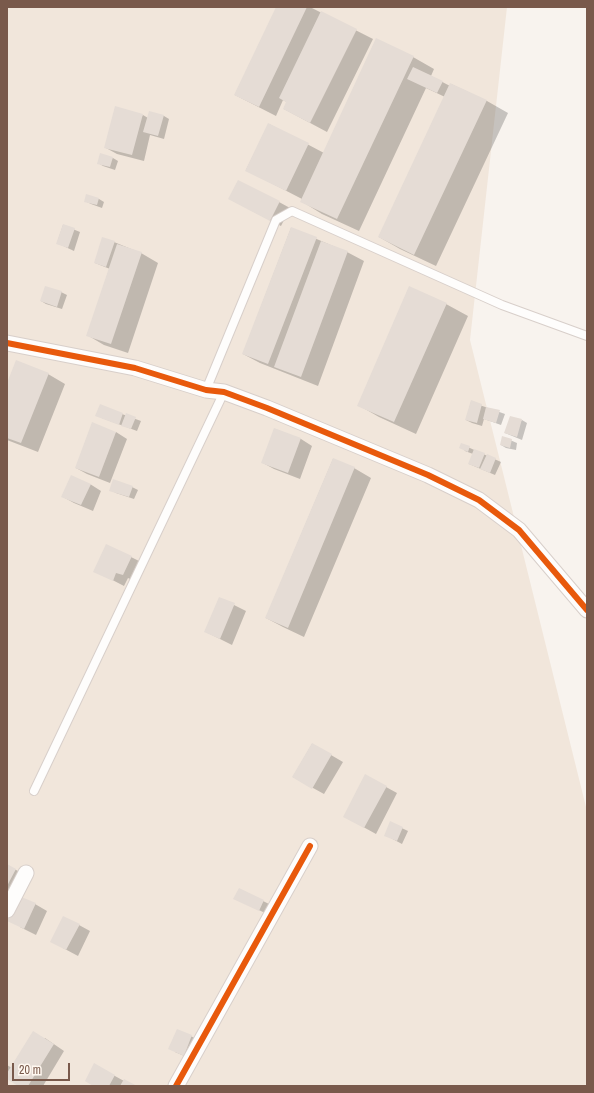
<!DOCTYPE html>
<html>
<head>
<meta charset="utf-8">
<style>
  body { margin:0 }
  #map { position:relative; width:594px; height:1093px; overflow:hidden; background:#f8f3ee; font-family:"Archivo Narrow",sans-serif }
  canvas { display:block }
  .frame { position:absolute; inset:0; border:8px solid #79594b; pointer-events:none }
  .scale { position:absolute; left:12px; top:1063px; width:58px; height:18px; box-sizing:border-box; border:2px solid #79594b; border-top:0; padding-left:5px; font-size:12px; line-height:14px; white-space:nowrap; color:#79594b; -webkit-text-stroke:3px #fff8f0; paint-order:stroke }
</style>
</head>
<body>
<div id="map">
<canvas width="594" height="1093"></canvas>
<div class="frame"></div>
<div class="scale">20 m</div>
</div>
<script>
const ctx = document.querySelector('canvas').getContext('2d');
ctx.lineJoin = 'round';
function paint(path, color) {
  ctx.fillStyle = color;
  ctx.fill(path, 'evenodd');
}
function toPath(rows) {
  const path = new Path2D();
  for (const r of rows) {
    path.moveTo(r[0], r[1]);
    for (let i = 2; i < r.length; i += 2) path.lineTo(r[i], r[i + 1]);
  }
  return path;
}
function trace(path, color, width, dash) {
  ctx.strokeStyle = color;
  ctx.lineWidth = width;
  ctx.lineCap = dash ? 'butt' : 'round';
  ctx.setLineDash(dash || []);
  ctx.stroke(path);
}
paint(toPath([
  [7,7,507,7,470,340,587,811,587,1086,7,1086]
]), '#f1e6db');
paint(toPath([
  [277,7,310,7,373,39,327,132,284,109,287,102,283,100,276,116,235,95],
  [413,57,434,69,431,76,450,86,451,84,487,101,508,113,436,266,400,249,379,237,445,97,426,88,359,231,322,214,301,201,302,199,246,170,269,124,324,153],
  [150,112,164,116,169,119,164,139,150,135,144,161,117,154,106,148,143,115,148,118],
  [113,158,118,161,115,170,103,166,98,163],
  [99,199,104,202,102,208,91,204,85,201],
  [279,202,290,208,281,226,241,205],
  [63,225,80,232,74,251,57,243],
  [291,228,347,252,364,261,318,386,260,363,243,354],
  [114,242,141,253,158,263,128,353,104,345,87,335,110,269,95,263],
  [61,292,67,295,62,309,46,304,41,301],
  [446,304,468,316,416,434,379,417,358,405],
  [48,374,65,384,38,452,7,440,7,386],
  [471,402,505,414,501,425,484,419,482,426,472,423,466,420],
  [100,406,141,421,137,431,102,418],
  [522,420,527,423,522,440,505,433],
  [275,429,301,439,312,446,300,479,274,469,263,463],
  [116,432,127,439,110,483,87,474,76,468],
  [503,437,517,443,516,450,506,448,501,445],
  [461,444,501,462,495,475,469,464,473,454,465,451],
  [333,459,354,468,371,478,304,637,283,627,266,618],
  [90,484,101,491,93,511,74,503,63,497],
  [132,487,138,490,134,499,116,493,111,490],
  [131,557,143,563,134,581,128,578,124,586,95,571],
  [220,598,246,611,232,645,206,632],
  [312,744,343,762,324,794,293,777],
  [386,787,397,793,376,834,356,823],
  [391,823,408,831,402,844,385,835],
  [7,865,27,876,16,896,7,892],
  [239,889,269,904,265,913,240,901],
  [35,904,47,911,36,935,20,927],
  [79,925,90,931,78,956,63,948],
  [177,1030,197,1039,189,1058,175,1052],
  [45,1038,64,1051,43,1086,20,1086,7,1078,7,1065,12,1068],
  [95,1065,124,1081,135,1086,95,1086]
]), '#0003');
paint(toPath([
  [276,7,307,7,259,107,234,95],
  [321,11,357,29,310,123,283,109,286,102,279,98],
  [376,38,414,56,337,219,300,202],
  [413,67,443,81,437,93,407,79],
  [450,83,487,100,414,255,378,237],
  [115,106,143,114,132,155,104,148],
  [149,111,164,115,158,136,143,132],
  [268,123,309,143,286,191,245,171],
  [100,153,113,157,110,167,97,164],
  [238,180,280,201,270,221,228,199],
  [86,194,99,198,97,205,84,202],
  [63,224,75,228,68,248,56,244],
  [291,227,317,237,268,364,242,354],
  [102,237,115,241,106,267,94,263],
  [321,241,348,251,301,377,274,367],
  [117,244,142,252,111,344,86,336],
  [45,286,62,291,57,307,40,301],
  [409,286,447,303,394,422,357,406],
  [16,360,49,373,21,443,7,438,7,383],
  [471,400,482,404,477,423,465,420],
  [100,404,123,413,119,425,95,416],
  [486,407,500,410,496,423,483,419],
  [126,413,136,417,131,429,121,426],
  [510,416,522,419,517,437,504,433],
  [92,422,116,432,99,477,75,468],
  [274,428,301,438,288,473,261,463],
  [502,436,512,439,510,448,500,445],
  [461,443,470,446,468,452,459,448],
  [474,449,485,453,479,468,468,464],
  [487,454,496,458,490,473,480,469],
  [333,458,355,467,288,628,265,618],
  [71,475,91,484,81,505,61,497],
  [113,479,133,486,129,497,109,491],
  [106,544,132,556,123,575,116,573,113,581,93,572],
  [219,597,235,603,220,639,204,632],
  [312,743,332,754,312,789,292,777],
  [365,774,387,786,364,828,343,817],
  [390,821,403,827,397,841,384,836],
  [7,864,16,869,7,886],
  [239,888,264,900,259,911,233,899],
  [19,896,36,903,24,929,7,921],
  [63,916,80,924,66,950,50,942],
  [177,1029,192,1035,184,1056,168,1049],
  [33,1031,54,1044,28,1086,18,1086,7,1079,7,1073],
  [94,1063,115,1075,109,1086,93,1086,85,1081],
  [124,1079,137,1086,120,1086]
]), '#e5dcd5');
const lane = toPath([
  [206,390,276,220,292,211,502,305,587,336],
  [34,791,224,392]
]);
const street = toPath([
  [7,343,135,368,206,390,224,392,267,408,428,475,479,500,519,530,587,610],
  [7,910,26,873],
  [176,1086,310,846]
]);
trace(lane, '#d8cfca', 10);
trace(street, '#d8cfca', 17);
trace(lane, '#fefdfc', 8);
trace(street, '#fefdfc', 15);
trace(toPath([
  [7,343,135,368,206,390,224,392,267,408,428,475,479,500,519,530,587,610],
  [176,1086,310,846]
]), '#e8590c', 6);
</script>
</body>
</html>
